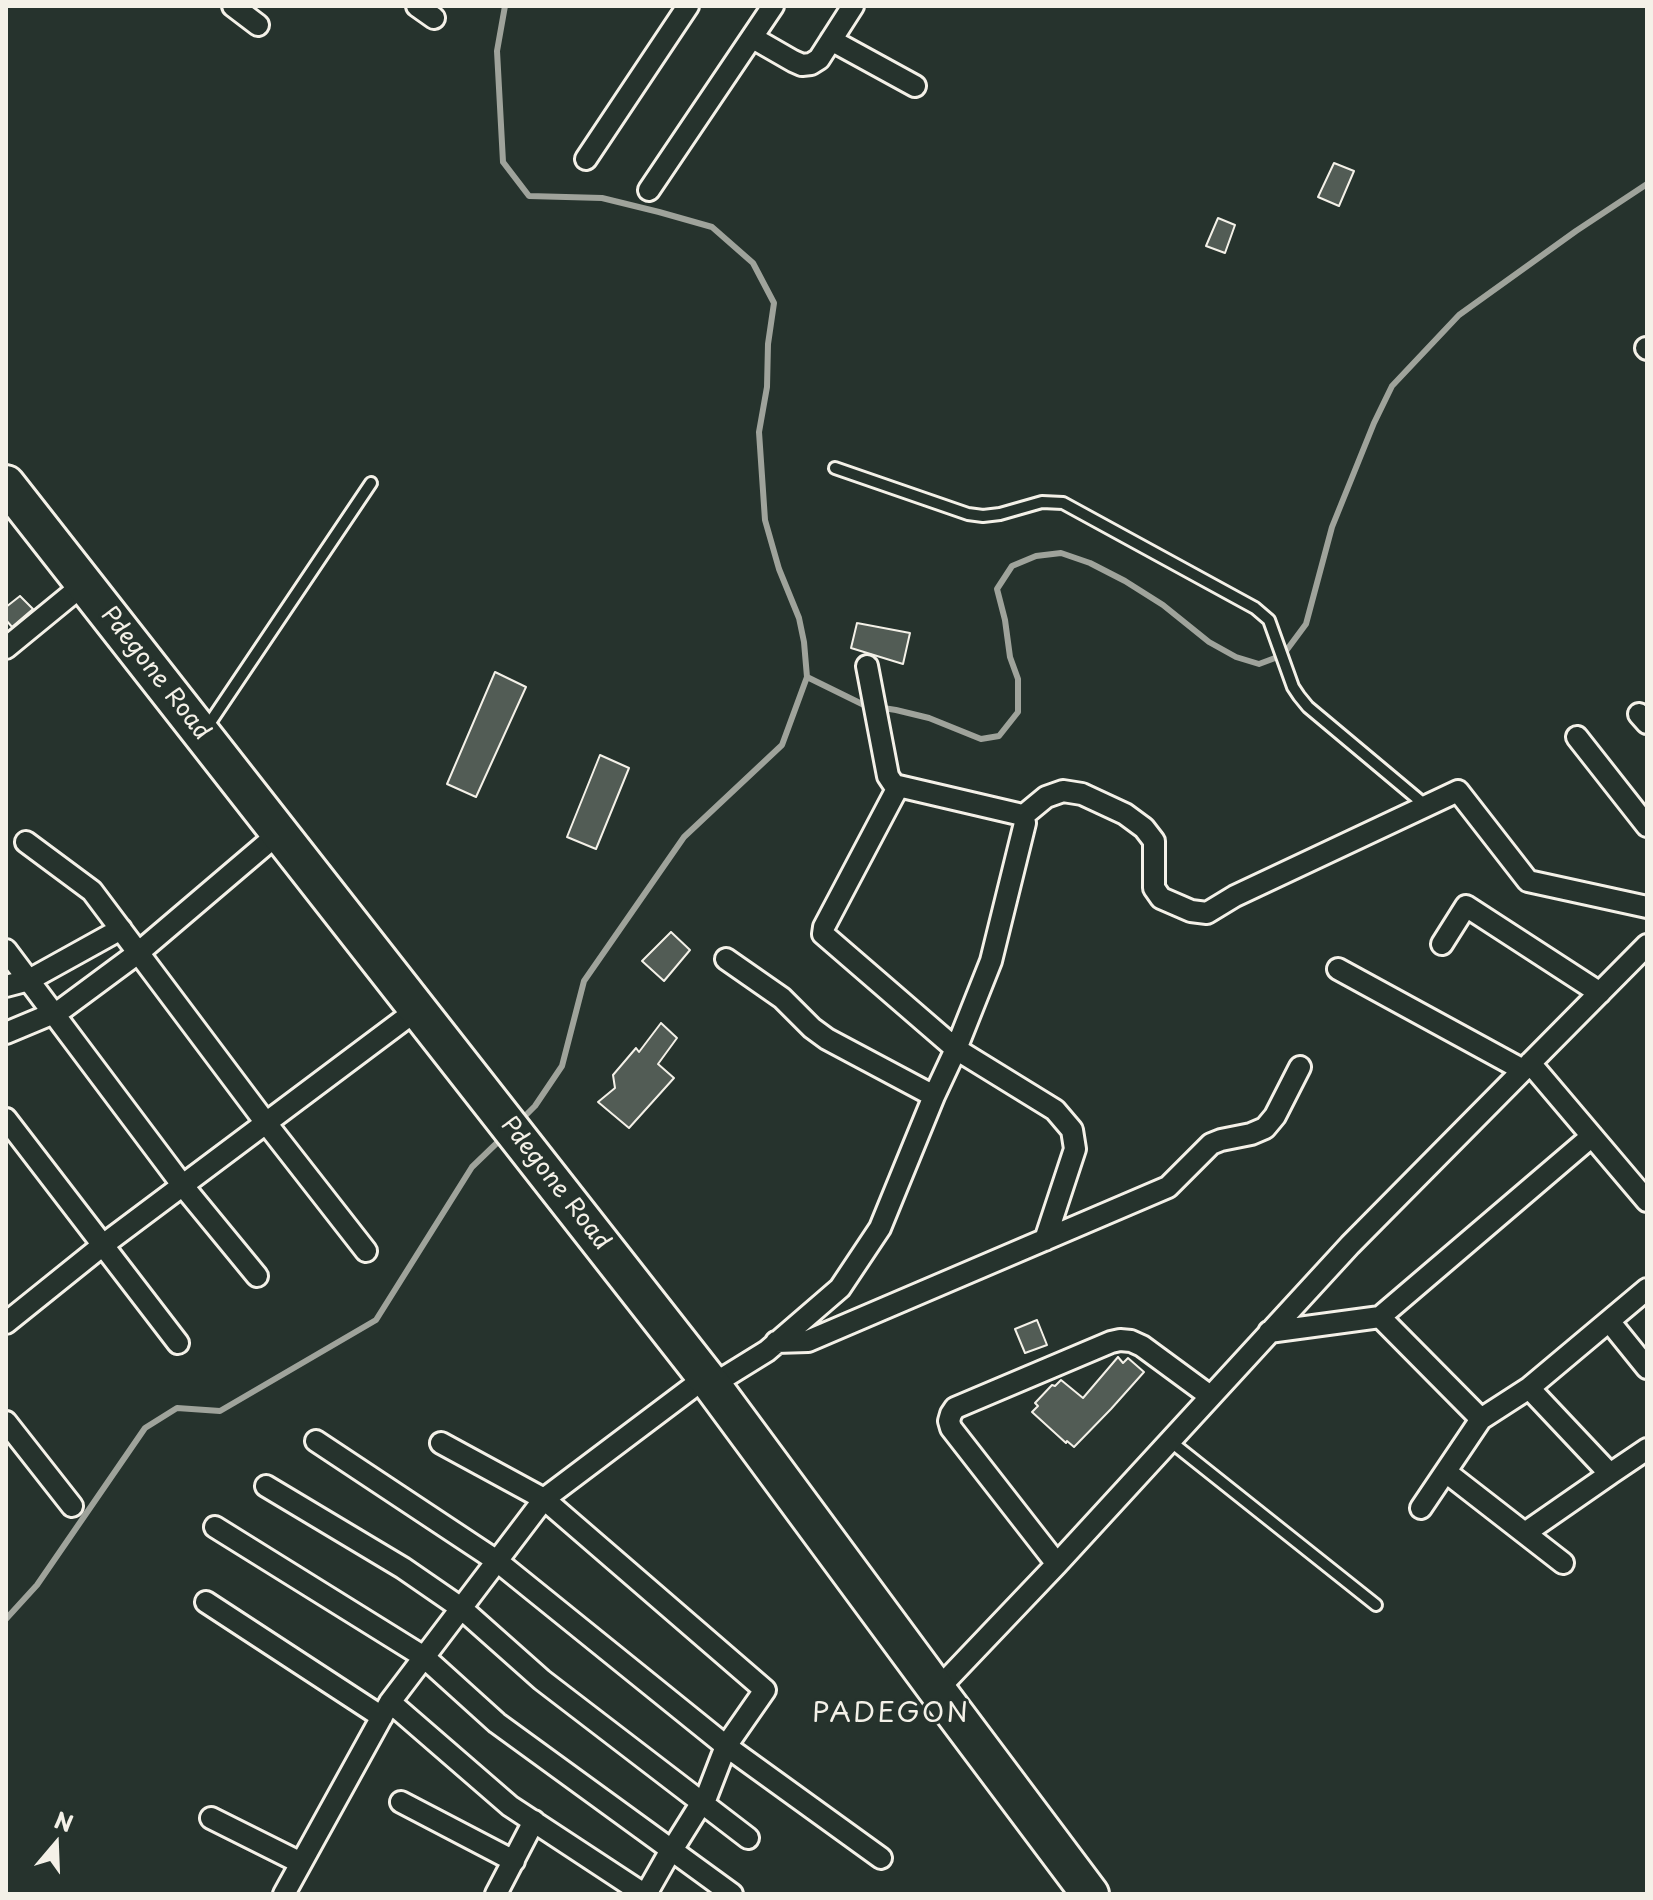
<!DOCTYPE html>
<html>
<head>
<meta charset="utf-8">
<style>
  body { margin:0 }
  #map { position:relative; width:1653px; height:1900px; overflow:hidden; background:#26332d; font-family:"Playpen Sans",sans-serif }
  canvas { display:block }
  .frame { position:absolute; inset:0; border:8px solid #f4f1e8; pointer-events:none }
  .north { position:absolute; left:16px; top:1804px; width:80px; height:80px; -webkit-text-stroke:6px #26332d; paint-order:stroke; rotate:19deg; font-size:22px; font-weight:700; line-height:32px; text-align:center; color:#f4f1e8 }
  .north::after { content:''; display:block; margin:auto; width:28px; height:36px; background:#f4f1e8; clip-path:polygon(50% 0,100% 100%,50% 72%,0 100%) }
</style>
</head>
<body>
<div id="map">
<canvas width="1653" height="1900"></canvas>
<div class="frame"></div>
<div class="north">N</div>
</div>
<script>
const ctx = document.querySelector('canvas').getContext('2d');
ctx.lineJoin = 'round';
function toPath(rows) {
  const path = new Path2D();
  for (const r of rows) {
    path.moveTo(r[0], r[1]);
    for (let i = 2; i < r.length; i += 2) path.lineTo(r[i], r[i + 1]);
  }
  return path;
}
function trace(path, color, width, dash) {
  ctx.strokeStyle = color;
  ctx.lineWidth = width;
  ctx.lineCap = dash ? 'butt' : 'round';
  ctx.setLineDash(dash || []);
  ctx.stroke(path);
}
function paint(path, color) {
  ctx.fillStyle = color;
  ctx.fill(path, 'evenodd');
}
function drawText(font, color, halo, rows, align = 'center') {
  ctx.font = font + ' "Playpen Sans",sans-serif';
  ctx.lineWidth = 6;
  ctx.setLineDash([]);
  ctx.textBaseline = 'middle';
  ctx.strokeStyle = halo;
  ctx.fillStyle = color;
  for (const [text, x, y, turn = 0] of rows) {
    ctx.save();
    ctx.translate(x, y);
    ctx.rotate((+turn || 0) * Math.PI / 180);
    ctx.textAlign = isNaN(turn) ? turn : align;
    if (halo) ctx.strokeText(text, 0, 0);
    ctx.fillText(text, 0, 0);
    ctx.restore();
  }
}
trace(toPath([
  [505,6,497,51,503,162,529,196,602,198,659,212,712,227,753,263,774,303,768,344,767,387,759,432,765,520,779,569,799,618,804,642,807,677,782,745,684,837,584,981,562,1066,535,1106,519,1122],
  [807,677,864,705,896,710,929,718,981,739,999,736,1018,712,1018,679,1010,657,1005,620,997,589,1012,566,1036,556,1061,553,1090,563,1125,581,1163,605,1209,642,1236,657,1259,664,1283,655,1306,624,1332,527,1374,423,1392,386,1459,315,1576,231,1647,184],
  [6,1619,37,1585,145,1428,177,1408,220,1411,376,1320,472,1167,502,1138]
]), '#9fa39b', 6);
const building = toPath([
  [1334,163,1354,171,1339,206,1318,197,1334,163],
  [1218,218,1235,225,1225,253,1206,246,1218,218],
  [20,596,33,609,12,627,6,620,6,607,20,596],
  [857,623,910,633,903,664,851,648,857,623],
  [495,672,526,687,476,797,447,784,495,672],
  [600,755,629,768,596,849,567,837,600,755],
  [671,932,690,950,664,981,642,961,671,932],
  [661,1023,677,1038,658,1064,674,1078,629,1128,598,1102,615,1088,613,1075,636,1048,639,1052,661,1023],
  [1037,1320,1047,1345,1025,1353,1015,1329,1037,1320],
  [1118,1357,1123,1363,1128,1358,1144,1372,1111,1409,1074,1447,1067,1441,1066,1443,1032,1412,1038,1406,1035,1403,1052,1385,1055,1386,1061,1380,1083,1398,1118,1357]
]);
paint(building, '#525c55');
trace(building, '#f4f1e8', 2);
const lane = toPath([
  [835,468,968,514,983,516,1000,514,1042,502,1063,503,1255,608,1269,620,1293,687,1299,696,1308,707,1425,805],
  [207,727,371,483],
  [1170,1441,1376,1605]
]);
const street = toPath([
  [233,6,258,25],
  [417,6,434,18],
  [753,38,793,61,802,65,811,64,819,59,853,6],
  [831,40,915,86],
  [586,159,688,6],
  [649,190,773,6],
  [1646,348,1647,349],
  [6,648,84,584],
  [1639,714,1647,723],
  [1577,737,1647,826],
  [898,787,824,927,823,934,956,1049,1055,1110,1072,1130,1075,1149,1045,1240],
  [1023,816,1046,797,1063,791,1082,794,1125,814,1144,828,1154,841,1154,888,1161,898,1191,911,1207,913,1235,896,1458,791,1528,881,1647,907],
  [26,842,92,891,266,1123,366,1251],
  [1442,944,1466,906,1600,993],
  [6,950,183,1186,257,1276],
  [726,959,782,998,812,1028,827,1039,934,1096],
  [1338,969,1523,1070],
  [6,986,29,980,121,929],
  [6,1033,61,1010,138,953,279,833],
  [1530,1063,1647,1201],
  [6,1119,178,1343],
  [1380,1317,1592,1136],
  [1609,1321,1647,1368],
  [6,1323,103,1245,418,1009],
  [1269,1332,1380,1317,1481,1419,1529,1388,1610,1474,1647,1449],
  [776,1342,808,1341,1168,1187,1211,1144,1221,1140,1251,1134,1265,1128,1275,1116,1300,1067],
  [712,1385,767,1351,840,1288,880,1228,934,1096,956,1049,991,961,1025,823,1023,816,1018,814,894,785,888,776,867,666],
  [1529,1388,1647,1289],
  [6,1422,72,1506],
  [316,1441,497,1561,726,1746,881,1858],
  [441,1443,544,1499,765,1690,726,1746,704,1803,702,1802,672,1850,671,1850,646,1894,644,1894],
  [1446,1472,1563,1563],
  [266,1486,403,1568,461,1608,542,1680,748,1838],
  [1421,1508,1481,1419],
  [215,1527,424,1657,497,1723,732,1894],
  [1525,1533,1610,1474],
  [1057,1564,951,1428,949,1421,951,1414,955,1408,1111,1342,1120,1340,1131,1341,1142,1346,1210,1396],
  [206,1602,382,1717],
  [937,1690,1057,1564,1350,1245,1647,945],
  [390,1702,510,1806,644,1894],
  [401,1802,514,1861],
  [211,1818,301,1863],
  [284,1894,390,1702,544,1499,706,1377],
  [496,1894,534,1821]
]);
const highway = toPath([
  [6,484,712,1385,937,1690,1090,1894]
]);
trace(lane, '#f4f1e8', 16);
trace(street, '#f4f1e8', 26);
trace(highway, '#f4f1e8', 42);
trace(lane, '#26332d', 10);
trace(street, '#26332d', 20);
trace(highway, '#26332d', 36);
drawText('24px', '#f4f1e8', '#26332d', [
  ["Pdegone Road",155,674,52],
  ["Pdegone Road",555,1184,52]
]);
ctx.letterSpacing = '2px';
drawText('28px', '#f4f1e8', '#26332d', [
  ["PADEGON",891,1714]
]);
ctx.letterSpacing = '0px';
</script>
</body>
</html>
